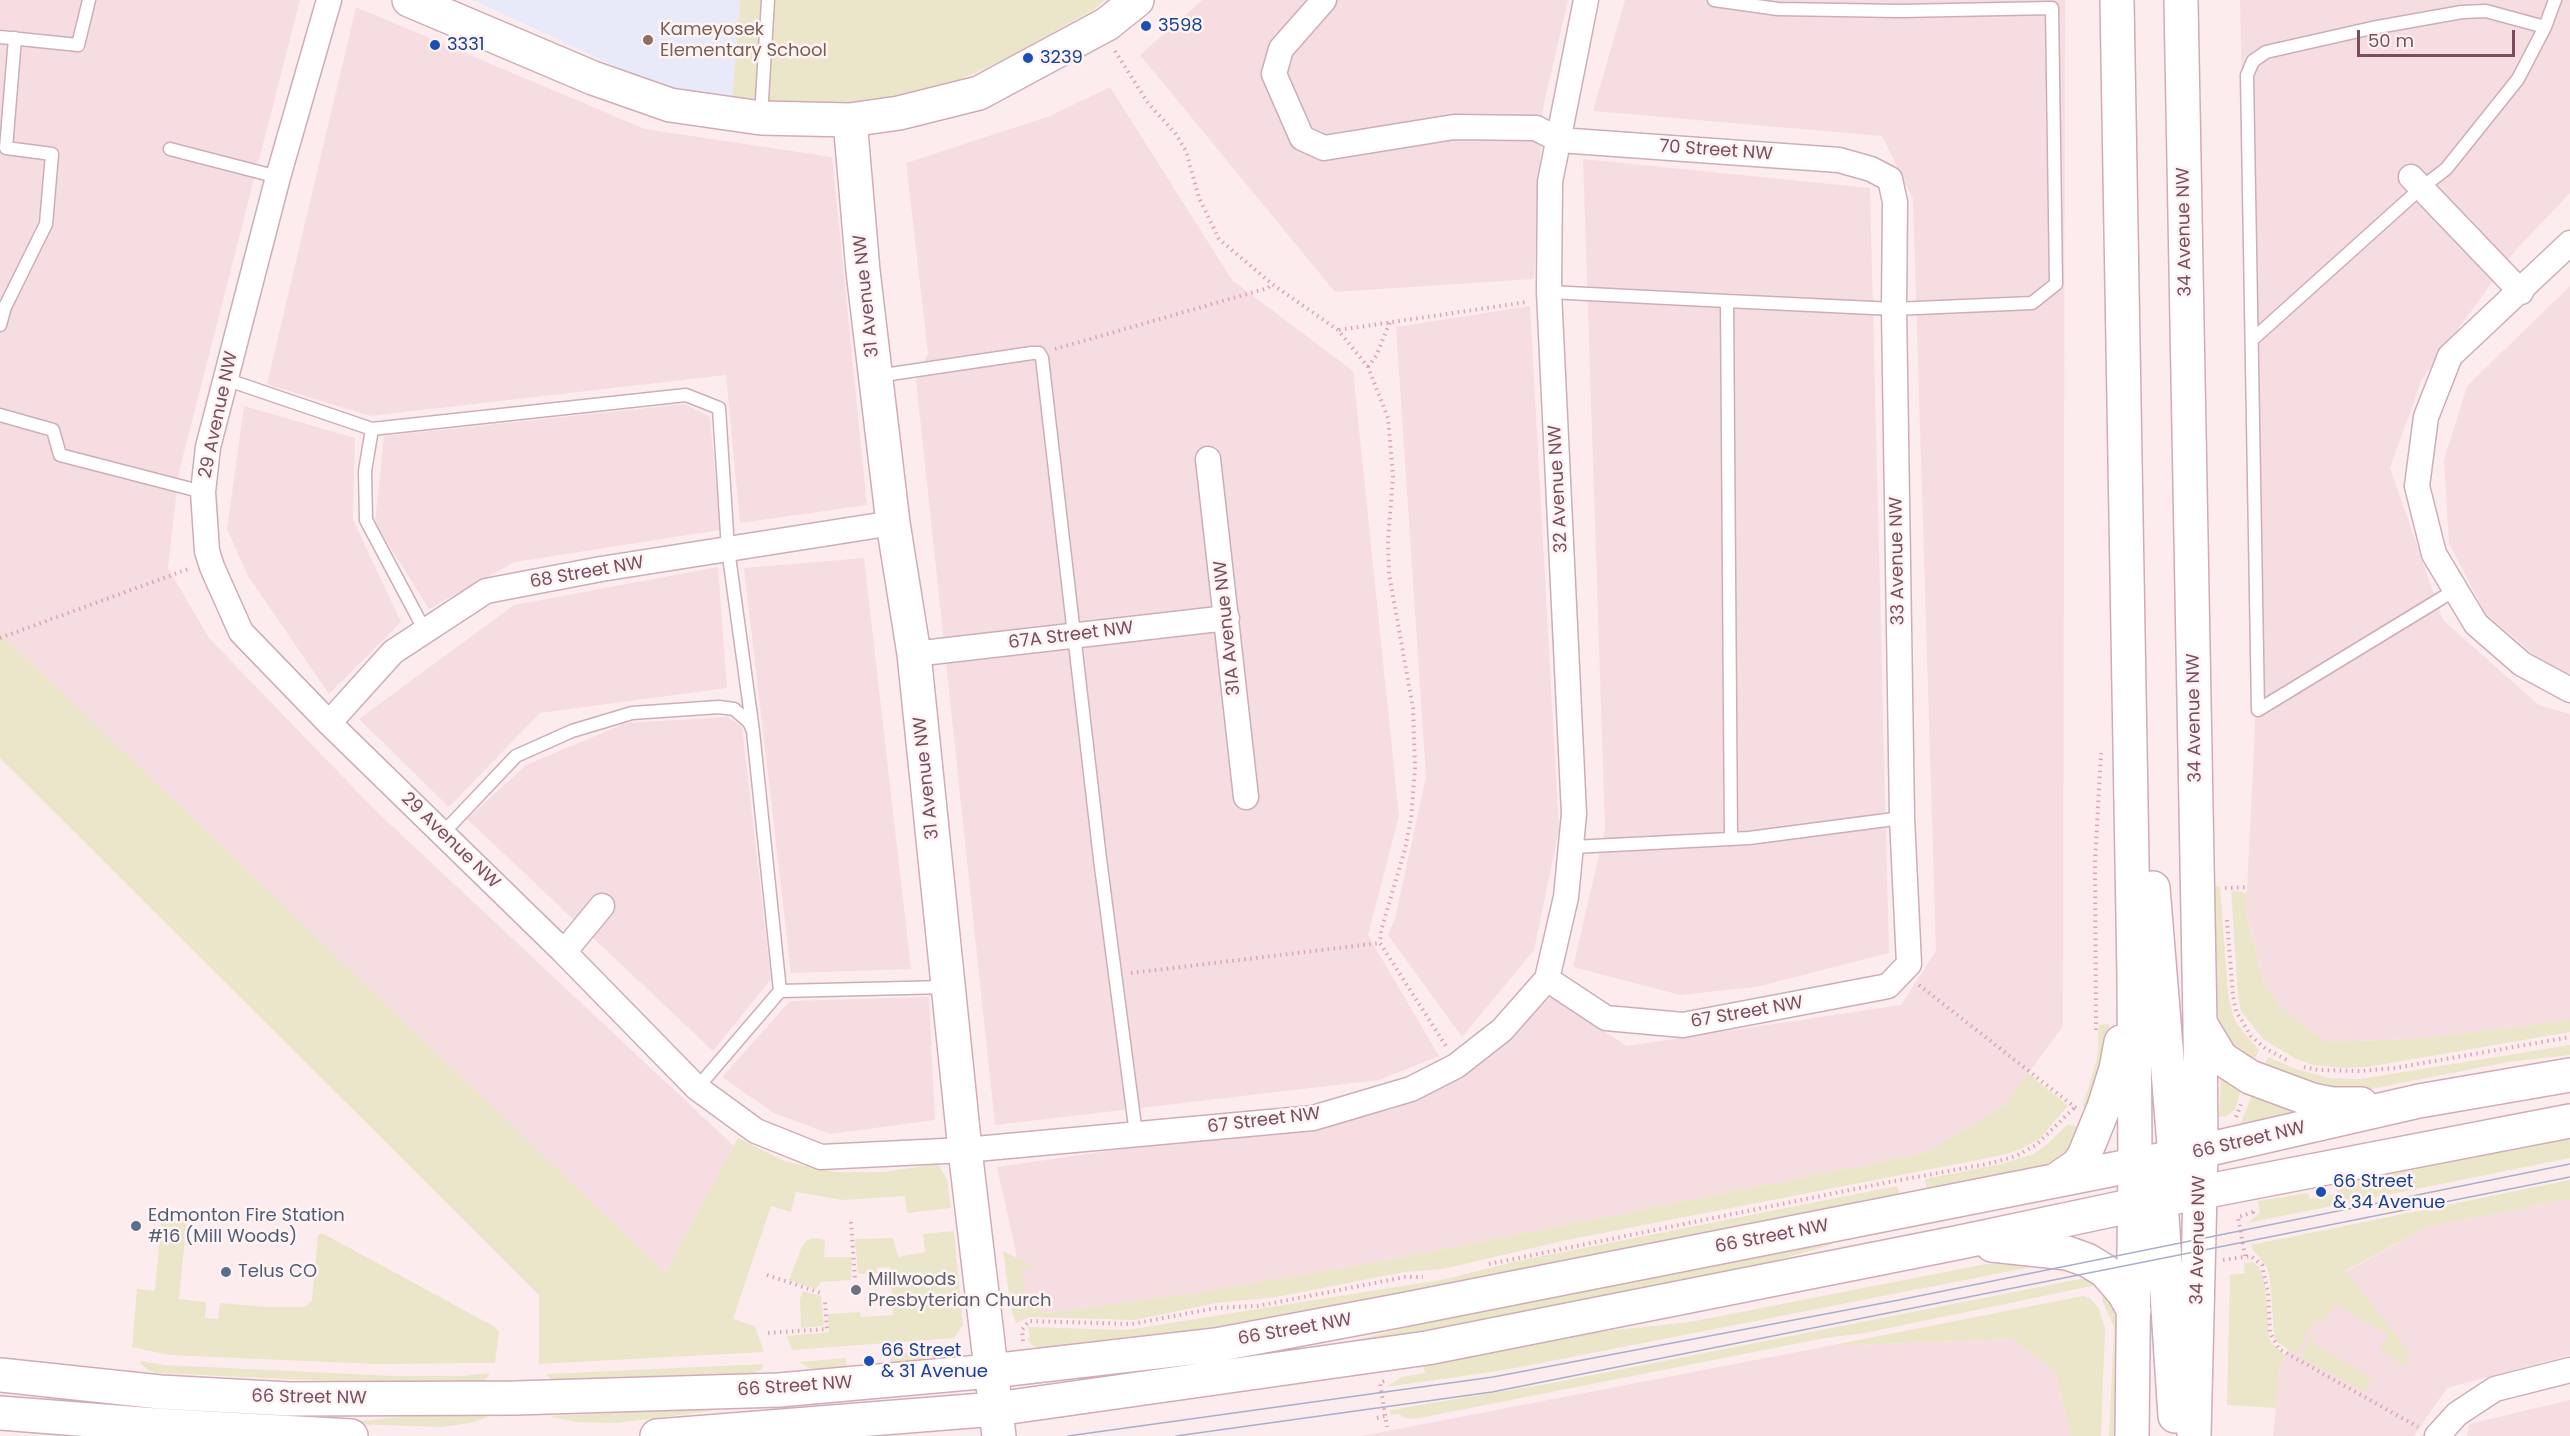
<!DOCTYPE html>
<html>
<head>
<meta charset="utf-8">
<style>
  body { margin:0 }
  #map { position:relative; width:2570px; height:1436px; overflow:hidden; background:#fdecee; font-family:Poppins,sans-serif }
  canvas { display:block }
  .scale { position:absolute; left:2357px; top:30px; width:158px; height:27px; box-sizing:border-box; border:3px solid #794e5f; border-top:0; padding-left:8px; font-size:18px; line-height:21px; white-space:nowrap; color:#794e5f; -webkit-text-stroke:4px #fff3f4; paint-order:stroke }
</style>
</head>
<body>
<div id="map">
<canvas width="2570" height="1436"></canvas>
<div class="scale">50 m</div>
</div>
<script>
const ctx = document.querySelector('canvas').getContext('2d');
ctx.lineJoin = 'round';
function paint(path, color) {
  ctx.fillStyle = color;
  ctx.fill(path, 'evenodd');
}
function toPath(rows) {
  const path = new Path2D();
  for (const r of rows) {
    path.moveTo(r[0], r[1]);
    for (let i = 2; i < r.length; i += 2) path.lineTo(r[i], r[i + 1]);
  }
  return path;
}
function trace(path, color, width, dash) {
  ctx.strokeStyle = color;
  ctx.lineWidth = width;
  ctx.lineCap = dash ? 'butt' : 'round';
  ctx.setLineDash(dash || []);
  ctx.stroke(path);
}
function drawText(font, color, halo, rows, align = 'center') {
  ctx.font = font + ' Poppins,sans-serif';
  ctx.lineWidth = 5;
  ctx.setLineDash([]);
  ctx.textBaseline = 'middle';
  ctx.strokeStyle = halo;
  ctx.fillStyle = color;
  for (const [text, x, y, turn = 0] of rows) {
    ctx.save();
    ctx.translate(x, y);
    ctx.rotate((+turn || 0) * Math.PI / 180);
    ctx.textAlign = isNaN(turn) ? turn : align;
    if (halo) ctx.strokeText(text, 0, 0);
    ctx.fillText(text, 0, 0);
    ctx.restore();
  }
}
paint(toPath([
  [0,0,300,0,179,472,168,568,209,638,374,809,734,1146,665,1273,0,633],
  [1202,0,1568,0,1543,108,1534,279,1335,292,1140,55],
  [1625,0,2065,0,2063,1026,2005,1105,1925,1153,1404,1257,1194,1293,1044,1313,1025,1294,997,1167,1391,1110,1479,1064,1551,997,1627,1046,1901,1005,1936,951,1913,199,1882,136,1593,111],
  [2240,0,2570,0,2570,193,2514,252,2422,379,2390,468,2443,620,2539,705,2570,714,2570,1020,2414,1039,2326,1042,2284,1010,2265,986,2246,912,2255,725],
  [356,7,645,129,832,157,867,505,740,523,726,375,370,416,267,384],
  [1110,87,1232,280,1353,371,1399,816,1368,935,1439,1056,1379,1080,995,1125,916,380,928,353,906,163,1050,116],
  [1583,159,1870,188,1889,953,1756,987,1680,995,1573,967,1605,829],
  [2570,286,2570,674,2552,670,2485,613,2449,543,2444,460,2467,386],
  [1530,306,1559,830,1534,950,1462,1037,1388,935,1395,918,1426,777,1396,327],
  [685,404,710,417,720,530,515,562,429,609,375,523,384,436],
  [244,406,355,438,353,520,401,622,329,694,248,576,227,529],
  [864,558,911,969,791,973,744,568],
  [718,567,727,688,540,713,449,807,359,719,514,605],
  [728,717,742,727,771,979,713,1051,467,819,526,765,626,723],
  [929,997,935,1120,830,1134,774,1113,722,1077,790,1001],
  [2570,1199,2570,1355,2447,1388,2414,1436,2273,1436,2280,1367,2296,1329,2345,1272,2428,1227],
  [2013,1339,2055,1371,2071,1436,1362,1436,1828,1346],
  [2570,1400,2570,1436,2467,1436,2469,1424]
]), '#f6dde2');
paint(toPath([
  [473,0,740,0,732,102,645,80]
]), '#e8eaf9');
paint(toPath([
  [740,0,1105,0,1093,10,1003,60,937,90,856,104,732,102],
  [0,633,665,1273,738,1138,784,1161,835,1172,883,1172,938,1164,947,1179,951,1208,907,1213,905,1196,842,1200,796,1192,791,1212,771,1206,733,1319,755,1326,764,1352,539,1364,539,1295,0,758],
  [2220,886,2228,993,2233,1016,2240,1028,2259,1050,2253,1063,2235,1054,2220,1025,2217,1011,2212,887],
  [2231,890,2247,893,2246,913,2265,986,2284,1010,2326,1042,2414,1039,2570,1020,2570,1032,2367,1067,2341,1068,2313,1065,2296,1059,2263,1039,2241,1011,2238,997],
  [2109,1024,2109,1041,2089,1114,2083,1105,2097,1059,2099,1025],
  [2570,1045,2570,1055,2508,1062,2361,1091,2327,1088,2262,1070,2268,1057,2296,1069,2329,1078,2360,1079],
  [2028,1073,2068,1106,2039,1139,2021,1149,2003,1155,1567,1240,1443,1269,1404,1272,1277,1297,1216,1303,1135,1320,1030,1317,1016,1323,1011,1309,1003,1251,1036,1267,1021,1269,1025,1294,1044,1313,1194,1293,1404,1257,1925,1153,2005,1105],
  [2221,1077,2242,1085,2235,1110,2226,1116,2219,1117],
  [2254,1090,2306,1113,2242,1127,2240,1125],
  [2068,1124,2080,1128,2069,1152,2050,1165,1927,1190,1925,1179,2001,1164,2033,1154,2046,1145],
  [2570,1136,2570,1158,2247,1223,2260,1213,2258,1201,2308,1193,2310,1199,2337,1193,2335,1182],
  [2570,1180,2570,1199,2428,1227,2345,1271,2409,1351,2405,1367,2380,1350,2388,1335,2335,1304,2323,1323,2315,1319,2296,1355,2276,1341,2274,1336,2270,1280,2267,1267,2253,1250,2251,1245],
  [1897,1186,1900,1196,1403,1294,1178,1333,1042,1348,1033,1346,1027,1339,1030,1337,1028,1327,1127,1330,1446,1279,1513,1262],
  [162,1213,187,1217,179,1299,206,1302,205,1318,218,1319,220,1303,266,1307,304,1307,309,1304,312,1300,318,1236,320,1233,324,1234,495,1327,499,1332,495,1363,375,1364,169,1355,132,1347,137,1289,155,1291],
  [954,1231,963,1325,954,1338,792,1350,787,1336,829,1332,828,1314,860,1312,861,1317,893,1315,890,1267,877,1268,877,1273,858,1274,855,1239,893,1238,898,1257,925,1252,923,1234],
  [812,1238,825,1240,824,1257,852,1257,851,1280,821,1282,816,1289,789,1280,801,1249,806,1241],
  [1830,1242,1831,1245,1763,1264,1353,1344,1352,1341,1427,1322],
  [2057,1262,1505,1370,1386,1387,1402,1377,1425,1373,1422,1362,1578,1334,1690,1322,1986,1264],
  [2253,1262,2260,1268,2265,1284,2269,1338,2272,1344,2285,1355,2280,1367,2276,1408,2227,1405,2230,1275,2245,1273,2244,1263],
  [2095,1276,2101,1284,1865,1333,1825,1338,1414,1419,1405,1418,1399,1414,1391,1415,1390,1410,1547,1384],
  [803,1291,821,1296,824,1326,801,1328,800,1299],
  [2105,1291,2121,1319,2119,1436,2109,1436,2114,1327,2102,1300],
  [2083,1296,2090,1298,2099,1309,2105,1329,2101,1436,2071,1436,2055,1371,2013,1339,1828,1346],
  [2314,1331,2317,1333,2312,1343,2371,1377,2365,1392,2300,1357],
  [952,1348,941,1358,932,1360,891,1364,890,1354],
  [846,1358,847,1369,814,1371,799,1362],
  [140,1361,165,1365,393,1376,461,1376,490,1373,484,1382,472,1384,327,1381,156,1373,148,1370,140,1363],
  [764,1364,761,1370,749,1375,554,1382,546,1374],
  [711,1408,712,1411,616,1423,575,1422,549,1416],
  [407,1416,486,1416,488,1417,470,1423,442,1427,353,1424,353,1422]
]), '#ebe6c9');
const lane = toPath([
  [1714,0,1778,9,1900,11,2052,8,2056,284,2032,303,1894,309,1727,301],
  [0,37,78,45,89,0],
  [761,116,768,0],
  [170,149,278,177],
  [1549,292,1727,301,1731,839],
  [0,325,5,307,46,224,52,154,6,148,15,38],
  [2253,339,2421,188,2446,169,2518,79,2545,27,2555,0],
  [877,376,1032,353,1039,353,1042,358,1100,859,1136,1134],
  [225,379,372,429,686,395,719,408,728,549,753,731],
  [0,415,53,430,60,455,203,492],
  [372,429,365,471,366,520,425,631],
  [2455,590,2258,710,2247,75,2253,61,2266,52,2372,28,2462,12,2486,11,2545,27],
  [443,833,516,756,572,731,632,713,719,707,734,709,749,722,753,731,780,991],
  [1573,847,1749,838,1902,818],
  [697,1088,780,991,947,987]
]);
const street = toPath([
  [329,0,278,177,208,447,203,492,207,551,212,567,241,632,329,723,564,952,697,1088,756,1131,821,1157,965,1150,1313,1118,1411,1089,1456,1066,1502,1030,1547,979,1566,897,1574,814,1549,292,1550,182,1586,0],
  [1324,0,1281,49,1274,74,1302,138,1324,148,1454,127,1536,128,1559,140,1839,160,1871,169,1890,179,1895,202,1894,309,1902,818,1909,964,1888,986,1878,988,1683,1025,1606,1018,1547,979],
  [2411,177,2521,292],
  [2570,243,2450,356,2426,417,2417,486,2434,554,2476,624,2522,664,2570,690],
  [1208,459,1246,797],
  [914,654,1227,618],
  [329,723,393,652,486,591,601,569,893,523],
  [564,952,602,906],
  [2437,1436,2457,1414,2495,1389,2570,1370]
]);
const secondary = toPath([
  [409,0,593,78,670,105,761,118,850,120,899,113,979,93,1107,24,1137,0],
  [2117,0,2134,975,2135,1165,2132,1436],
  [2181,0,2200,1023,2201,1152,2194,1436],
  [850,120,863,271,893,523,914,654,965,1150,999,1436],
  [2153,888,2175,1157,2179,1177],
  [2200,1023,2221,1058,2250,1077,2312,1100,2332,1104,2361,1104],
  [2056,1180,2078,1165,2084,1156,2104,1107,2116,1069,2121,1042],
  [2151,1183,2161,1201,2175,1416],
  [1992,1245,2067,1253,2087,1260,2105,1271,2124,1293,2134,1311],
  [0,1375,160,1392,289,1399,515,1398,779,1390,991,1371,1216,1345,1402,1310,2175,1157,2419,1101,2570,1075],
  [0,1413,155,1425,351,1436],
  [657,1436,996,1409,1427,1348,1961,1242,2135,1205,2570,1121]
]);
trace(lane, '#cdaeb8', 15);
trace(street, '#cdaeb8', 27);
trace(secondary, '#d0acb7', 36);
trace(toPath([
  [1115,51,1148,103,1175,133,1186,151,1199,198,1219,239,1272,284,1338,330,1368,367,1388,418,1393,476,1388,541,1389,574,1413,708,1415,768,1411,819,1405,849,1381,931,1380,943,1446,1046],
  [1339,330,1527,302],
  [1055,349,1268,288,1272,284],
  [1368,367,1376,356,1390,322],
  [0,638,191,568],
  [2225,888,2247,887],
  [2227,920,2233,996,2236,1011,2251,1036,2266,1049,2289,1061],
  [1131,973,1380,943],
  [1919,985,2076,1108],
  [2096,1030,2095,862,2101,753],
  [2304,1067,2319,1070,2361,1071,2395,1068,2570,1037],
  [2236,1117,2242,1102],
  [851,1222,855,1279],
  [2245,1256,2238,1217,2253,1212,2252,1209],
  [2223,1260,2251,1256,2262,1265,2268,1292,2270,1333,2279,1349,2418,1427],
  [1489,1264,1884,1183,1992,1163,2016,1156,2036,1145,2074,1108],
  [767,1275,821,1293],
  [768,1333,827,1329,825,1301],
  [1023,1341,1022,1330,1029,1321,1132,1324,1216,1308,1258,1306,1405,1277,1423,1277],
  [1384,1381,1380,1383,1387,1427],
  [1377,1418,1385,1416]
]), '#d8a6b8', 4, [1.5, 4.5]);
trace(lane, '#fff', 12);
trace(street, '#fff', 24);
trace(secondary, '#fff', 33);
trace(toPath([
  [1068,1436,1493,1377,1894,1301,2570,1164],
  [1176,1436,1492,1392,2570,1177]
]), '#a8afc8', 1.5);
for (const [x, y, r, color] of [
  [1146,26,6,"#1a4fb4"],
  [648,40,6,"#8d6e63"],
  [435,45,6,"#1a4fb4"],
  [1028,58,6,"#1a4fb4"],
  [2321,1192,6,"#1a4fb4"],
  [136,1226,6,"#5c6f8a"],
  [226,1272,6,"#5c6f8a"],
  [856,1290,6,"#6b7280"],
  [869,1361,6,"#1a4fb4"]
]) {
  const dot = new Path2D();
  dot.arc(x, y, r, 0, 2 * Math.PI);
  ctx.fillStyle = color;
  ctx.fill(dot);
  trace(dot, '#fff3f4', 2);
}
drawText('18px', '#164399', '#fff3f4', [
  ["3598",1158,26],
  ["3331",447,45],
  ["3239",1040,58],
  ["66 Street",2333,1182],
  ["& 34 Avenue",2333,1203],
  ["66 Street",881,1351],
  ["& 31 Avenue",881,1372]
], 'left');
drawText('18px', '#785e54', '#fff3f4', [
  ["Kameyosek",660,30],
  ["Elementary School",660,51]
], 'left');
drawText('18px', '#794e5f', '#fff3f4', [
  ["70 Street NW",1716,151,4],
  ["34 Avenue NW",2185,232,-91],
  ["31 Avenue NW",867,296,-96],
  ["29 Avenue NW",219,415,-78],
  ["32 Avenue NW",1559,489,-93],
  ["33 Avenue NW",1898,561,-91],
  ["68 Street NW",587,573,-10],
  ["31A Avenue NW",1228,628,-96],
  ["67A Street NW",1071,636,-7],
  ["34 Avenue NW",2195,718,-91],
  ["31 Avenue NW",927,778,-96],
  ["29 Avenue NW",450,841,44],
  ["67 Street NW",1747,1013,-10],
  ["67 Street NW",1264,1121,-7],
  ["66 Street NW",2249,1141,-13],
  ["66 Street NW",1772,1237,-11],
  ["34 Avenue NW",2199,1240,-89],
  ["66 Street NW",1295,1330,-10],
  ["66 Street NW",795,1387,-4],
  ["66 Street NW",309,1398,1]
]);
drawText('18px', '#4e5e75', '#fff3f4', [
  ["Edmonton Fire Station",148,1216],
  ["#16 (Mill Woods)",148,1237],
  ["Telus CO",238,1272]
], 'left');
drawText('18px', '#5b616d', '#fff3f4', [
  ["Millwoods",868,1280],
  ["Presbyterian Church",868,1301]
], 'left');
</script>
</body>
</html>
